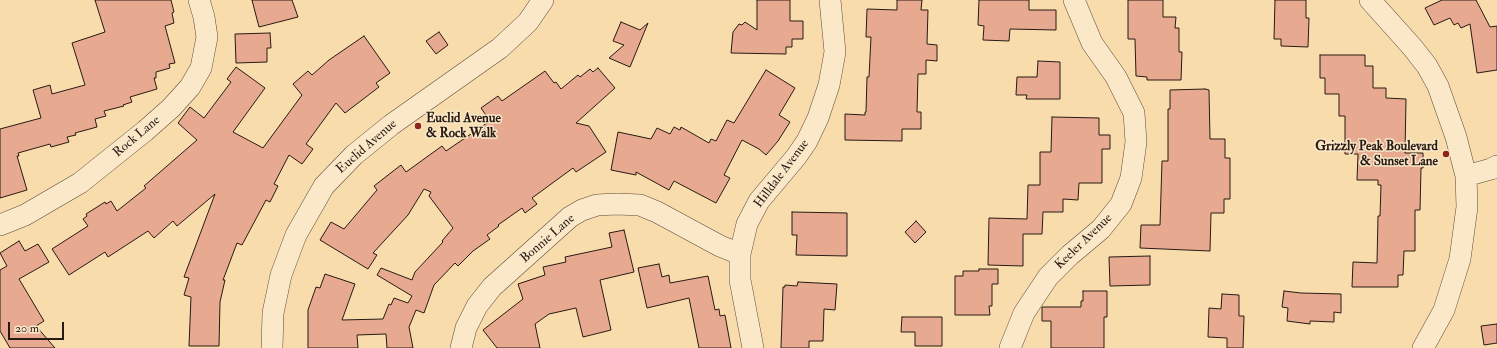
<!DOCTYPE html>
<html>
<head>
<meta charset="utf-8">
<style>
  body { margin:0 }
  #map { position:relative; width:1497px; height:348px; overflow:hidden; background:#f8dcac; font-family:"IM FELL Double Pica",serif }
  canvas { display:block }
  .scale { position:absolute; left:8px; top:322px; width:56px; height:18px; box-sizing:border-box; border:2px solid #281a13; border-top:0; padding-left:5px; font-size:12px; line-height:14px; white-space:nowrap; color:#281a13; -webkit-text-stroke:3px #fae8c9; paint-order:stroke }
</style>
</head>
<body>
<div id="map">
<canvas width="1497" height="348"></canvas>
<div class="scale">20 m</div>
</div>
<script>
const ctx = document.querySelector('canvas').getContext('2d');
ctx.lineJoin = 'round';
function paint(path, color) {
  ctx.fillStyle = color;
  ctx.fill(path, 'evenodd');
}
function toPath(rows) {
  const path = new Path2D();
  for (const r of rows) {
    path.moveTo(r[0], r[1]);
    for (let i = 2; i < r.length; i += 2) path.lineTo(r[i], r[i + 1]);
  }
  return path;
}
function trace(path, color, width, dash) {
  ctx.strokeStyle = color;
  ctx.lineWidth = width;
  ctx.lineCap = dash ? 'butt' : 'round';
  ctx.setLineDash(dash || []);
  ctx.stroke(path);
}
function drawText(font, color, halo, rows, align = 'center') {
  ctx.font = font + ' "IM FELL Double Pica",serif';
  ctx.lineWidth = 3;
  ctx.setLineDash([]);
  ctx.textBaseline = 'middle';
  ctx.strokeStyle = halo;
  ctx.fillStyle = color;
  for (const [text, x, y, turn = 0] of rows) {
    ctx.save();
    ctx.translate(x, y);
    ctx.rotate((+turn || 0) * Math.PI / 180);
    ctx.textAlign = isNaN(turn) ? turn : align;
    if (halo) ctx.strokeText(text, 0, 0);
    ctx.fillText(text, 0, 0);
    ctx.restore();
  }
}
const building = toPath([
  [95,0,171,0,174,12,172,13,174,23,165,26,175,63,169,64,170,68,156,72,156,78,154,78,157,89,130,97,132,102,123,105,124,106,104,111,106,116,95,119,97,127,75,133,76,135,67,137,69,142,51,147,50,144,18,153,19,156,17,156,27,190,0,198,0,129,41,118,33,90,50,85,52,94,85,85,72,43,105,32,95,0],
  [252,0,292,0,298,17,259,27,252,0],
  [757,0,790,0,790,21,803,21,803,39,792,39,792,47,786,47,786,54,731,53,733,32,739,24,742,25,745,22,757,30,757,0],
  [897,0,922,0,921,10,928,10,927,44,937,45,937,61,926,60,926,74,918,74,917,112,921,112,921,129,902,129,902,141,845,140,845,114,865,115,865,112,866,112,867,77,869,77,871,37,866,37,867,9,897,10,897,0],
  [979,0,1029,0,1029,10,1056,10,1056,30,1010,29,1009,41,983,40,984,26,978,25,979,0],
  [1128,0,1163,0,1163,17,1176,17,1175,28,1179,28,1179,52,1182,52,1181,80,1147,80,1147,77,1136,76,1135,39,1128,39,1128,0],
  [1275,0,1306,0,1306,18,1309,18,1308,47,1281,46,1281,39,1274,39,1275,0],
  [1442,0,1476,0,1490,27,1497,26,1497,70,1477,73,1470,24,1461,28,1458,23,1454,25,1450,18,1434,25,1425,8,1442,0],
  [621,22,640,30,648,23,630,67,609,58,624,45,613,41,621,22],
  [439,32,448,45,436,54,426,41,439,32],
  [270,33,271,48,267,48,267,62,236,63,235,34,270,33],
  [364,36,390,73,376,83,379,87,345,113,336,103,306,144,313,149,302,164,289,155,274,184,278,186,270,202,266,200,242,245,237,243,223,280,225,280,220,302,219,346,189,346,191,297,184,295,189,278,184,277,215,194,177,226,173,221,154,238,148,231,108,257,105,252,69,275,52,249,88,226,83,219,87,216,86,214,105,202,106,204,111,201,117,211,146,188,144,186,197,140,178,123,190,107,204,118,231,82,227,79,236,67,265,88,233,132,263,148,302,95,293,84,308,71,312,75,329,60,364,36],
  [1320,55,1365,55,1365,66,1373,66,1373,88,1386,88,1386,98,1406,99,1405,153,1423,153,1423,168,1421,168,1420,210,1415,210,1415,251,1404,251,1403,275,1398,275,1398,287,1352,287,1353,262,1377,263,1378,216,1380,216,1381,185,1378,185,1378,180,1357,180,1358,154,1345,154,1345,116,1339,116,1339,94,1325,94,1325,78,1320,78,1320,55],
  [1038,61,1060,62,1060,99,1026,99,1027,95,1016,95,1017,77,1037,77,1038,61],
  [598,68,615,88,576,123,589,126,606,152,576,172,573,168,532,198,537,204,525,213,522,208,498,225,499,226,487,235,490,239,473,251,458,266,455,263,434,285,424,313,416,310,409,327,413,348,387,348,386,334,357,335,358,348,308,348,308,310,316,287,320,288,325,274,355,284,342,320,383,319,389,304,391,305,394,298,408,303,412,296,377,275,381,268,412,280,415,272,443,242,442,241,453,228,429,196,431,192,424,189,408,215,373,253,377,255,368,269,320,240,331,222,344,229,377,190,374,186,401,165,406,172,442,146,446,151,490,121,481,108,498,96,502,101,545,71,554,83,556,82,561,89,578,75,580,77,590,69,593,72,598,68],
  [766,70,795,88,779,115,790,122,778,141,766,155,759,149,742,140,724,175,730,178,716,203,674,181,669,190,636,172,636,175,611,170,618,132,651,139,657,128,670,134,674,127,680,130,681,127,709,143,711,139,716,141,727,120,734,123,766,70],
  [1205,89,1209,90,1210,139,1225,139,1225,158,1230,158,1230,199,1224,199,1224,213,1211,213,1210,251,1140,248,1141,225,1160,225,1162,161,1168,161,1168,109,1170,109,1170,90,1205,89],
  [1052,117,1099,118,1099,135,1110,135,1110,149,1102,149,1102,183,1079,183,1078,200,1063,199,1063,212,1043,212,1042,234,1023,234,1023,266,988,265,989,218,1027,219,1028,185,1040,185,1040,152,1051,152,1052,117],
  [792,212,847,213,847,256,796,255,797,235,792,235,792,212],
  [916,221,926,232,915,243,905,232,916,221],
  [624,230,634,272,600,280,611,330,583,337,576,308,549,314,535,324,540,348,497,348,483,330,523,299,518,284,545,275,543,267,566,262,565,257,612,247,609,233,624,230],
  [19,241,25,251,38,244,49,262,19,279,44,321,36,326,55,348,10,348,0,331,0,270,7,266,0,253,19,241],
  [1150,256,1150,285,1110,286,1109,257,1150,256],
  [659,264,662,277,669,275,670,283,708,276,715,310,719,309,720,316,725,315,731,348,699,348,689,298,647,308,638,268,659,264],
  [979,269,998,269,998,284,992,284,992,306,989,306,990,315,955,315,955,276,963,276,963,271,979,271,979,269],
  [798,282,837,284,835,310,824,309,823,341,809,341,809,348,781,348,783,287,785,287,785,285,797,286,798,282],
  [1083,291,1107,291,1107,317,1104,317,1104,348,1051,348,1051,321,1042,321,1042,307,1081,307,1081,301,1083,301,1083,291],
  [1284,291,1301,293,1341,294,1341,313,1334,312,1334,322,1310,321,1310,324,1287,321,1288,308,1282,307,1284,291],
  [1222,294,1239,295,1239,316,1244,316,1243,348,1227,348,1227,338,1208,337,1209,308,1221,309,1222,294],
  [902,317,942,317,942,346,915,346,915,332,901,332,902,317],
  [1497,324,1497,343,1484,345,1481,326,1497,324]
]);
paint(building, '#e7aa91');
trace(building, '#281a13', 1);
const minor = toPath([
  [1370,0,1413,48,1427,66,1438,86,1456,137,1466,176,1467,207,1460,259,1444,310,1423,348],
  [1466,176,1491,169,1497,166],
  [0,225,25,215,80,183,145,131,171,108,190,87,201,68,207,37,204,17,199,0],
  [272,348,273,313,281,275,296,235,324,186,354,155,391,125,500,48,528,22,543,0],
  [461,348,466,328,477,306,492,287,570,217,582,210,597,205,617,204,640,205,657,212,720,246,740,254],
  [753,348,740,280,740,254,747,224,759,201,796,157,807,141,818,118,829,85,835,52,830,0],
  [1010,348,1024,313,1048,277,1070,255,1101,229,1121,204,1131,178,1136,142,1134,113,1116,77,1092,43,1074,0]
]);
trace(minor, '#5c4a39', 22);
trace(minor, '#fae8c9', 21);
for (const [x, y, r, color] of [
  [418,126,4,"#8f2418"],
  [1446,154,4,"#8f2418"]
]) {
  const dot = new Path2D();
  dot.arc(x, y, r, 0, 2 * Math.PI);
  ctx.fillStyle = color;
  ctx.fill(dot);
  trace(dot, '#fae8c9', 1.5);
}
drawText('bold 13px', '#281a13', '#fae8c9', [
  ["Euclid Avenue",426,119],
  ["& Rock Walk",426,134],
  ["Grizzly Peak Boulevard",1438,147,"right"],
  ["& Sunset Lane",1438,162,"right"]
], 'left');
drawText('13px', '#281a13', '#fae8c9', [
  ["Rock Lane",137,137,-40],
  ["Euclid Avenue",367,147,-41],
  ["Hilldale Avenue",782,174,-53],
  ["Bonnie Lane",548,239,-41],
  ["Keeler Avenue",1084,242,-44]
]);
</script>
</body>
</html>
